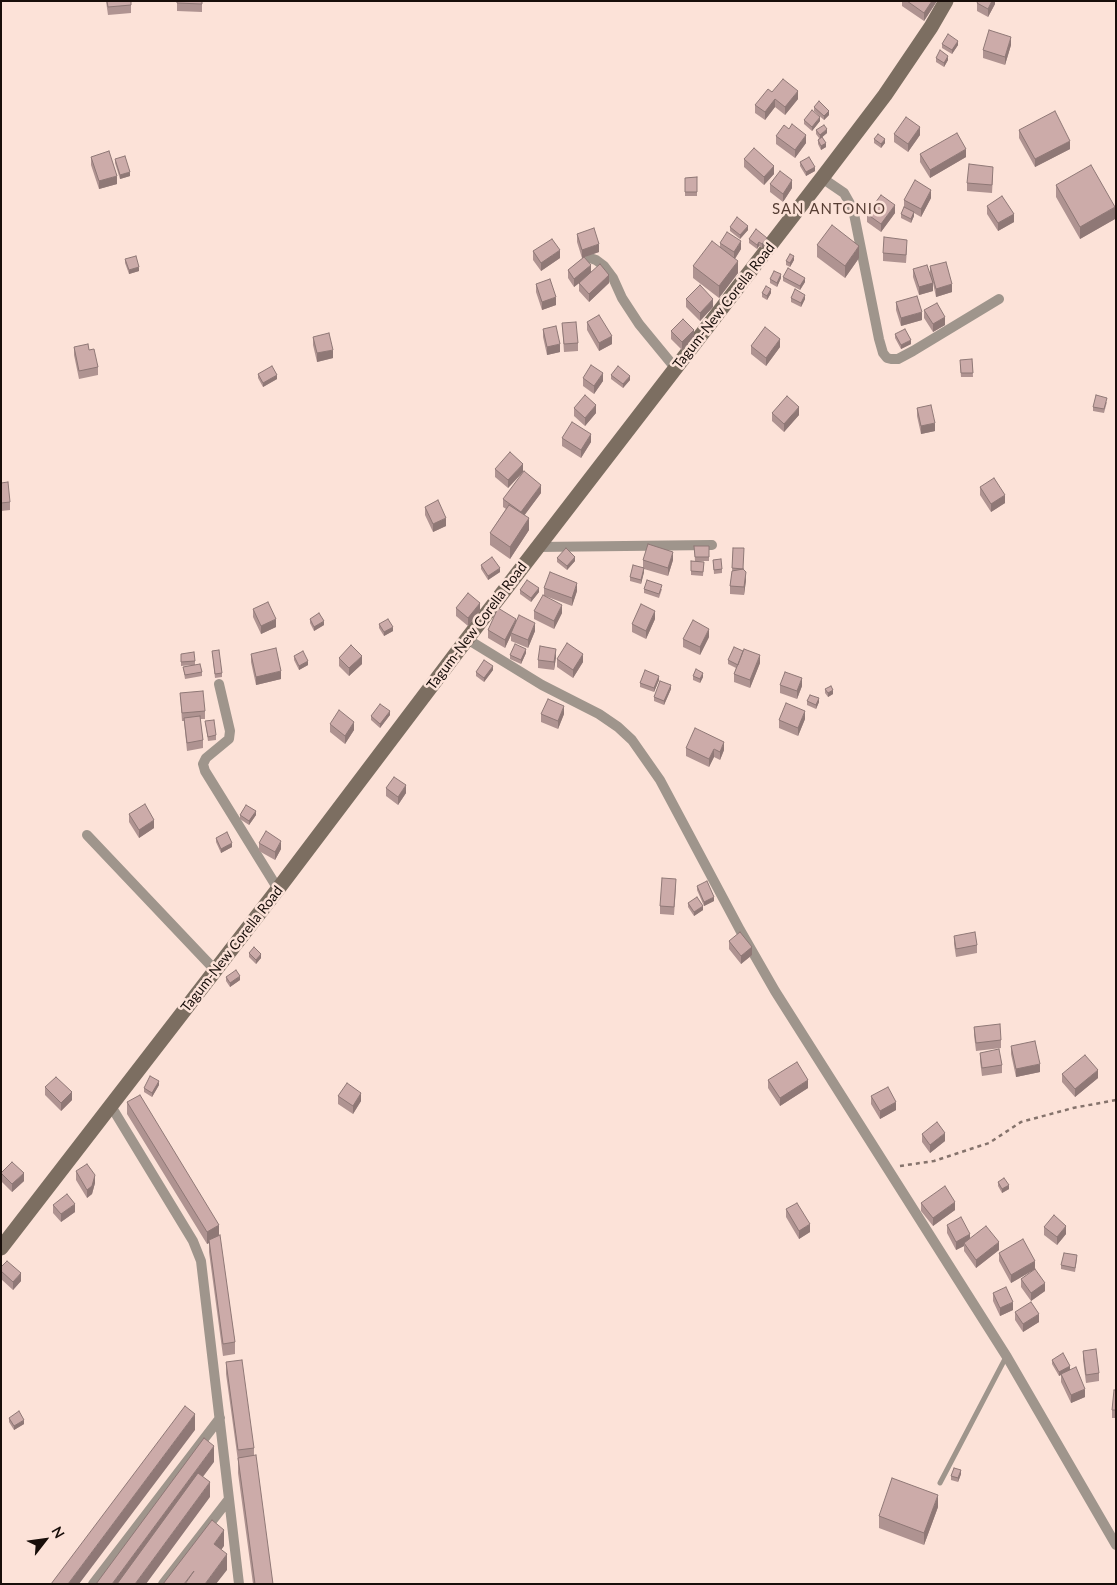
<!DOCTYPE html>
<html>
<head>
<meta charset="utf-8">
<style>
  body { margin:0 }
  #map { position:relative; width:1117px; height:1585px; overflow:hidden; background:#fce2d8; font-family:Lato,sans-serif }
  canvas { display:block }
  .frame { position:absolute; inset:0; border:2px solid #180e0a; pointer-events:none }
  .north { position:absolute; left:20px; top:1515px; width:50px; height:50px; -webkit-text-stroke:4px #fce2d8; paint-order:stroke; rotate:60deg; font-size:14px; font-weight:700; line-height:20px; text-align:center; color:#180e0a }
  .north::after { content:''; display:block; margin:auto; width:18px; height:22px; background:#180e0a; clip-path:polygon(50% 0,100% 100%,50% 72%,0 100%) }
</style>
</head>
<body>
<div id="map">
<canvas width="1117" height="1585"></canvas>
<div class="frame"></div>
<div class="north">N</div>
</div>
<script>
const ctx = document.querySelector('canvas').getContext('2d');
ctx.lineJoin = 'round';
function toPath(rows) {
  const path = new Path2D();
  for (const r of rows) {
    path.moveTo(r[0], r[1]);
    for (let i = 2; i < r.length; i += 2) path.lineTo(r[i], r[i + 1]);
  }
  return path;
}
function trace(path, color, width, dash) {
  ctx.strokeStyle = color;
  ctx.lineWidth = width;
  ctx.lineCap = dash ? 'butt' : 'round';
  ctx.setLineDash(dash || []);
  ctx.stroke(path);
}
function paint(path, color) {
  ctx.fillStyle = color;
  ctx.fill(path, 'evenodd');
}
function drawText(font, color, halo, rows, align = 'center') {
  ctx.font = font + ' Lato,sans-serif';
  ctx.lineWidth = 5;
  ctx.setLineDash([]);
  ctx.textBaseline = 'middle';
  ctx.strokeStyle = halo;
  ctx.fillStyle = color;
  for (const [text, x, y, turn = 0] of rows) {
    ctx.save();
    ctx.translate(x, y);
    ctx.rotate((+turn || 0) * Math.PI / 180);
    ctx.textAlign = isNaN(turn) ? turn : align;
    if (halo) ctx.strokeText(text, 0, 0);
    ctx.fillText(text, 0, 0);
    ctx.restore();
  }
}
trace(toPath([
  [900,1166,934,1161,989,1143,1021,1122,1073,1108,1116,1100]
]), '#85736c', 2.5, [4, 4]);
trace(toPath([
  [940,1483,1006,1357]
]), '#9f958c', 5);
trace(toPath([
  [822,178,844,193,853,209,879,339,883,353,887,358,891,359,898,359,913,351,999,299],
  [590,258,596,260,604,266,613,278,622,298,639,324,676,369],
  [538,547,712,545],
  [467,639,542,685,599,714,618,727,632,740,660,780,740,930,775,991,1007,1357,1116,1545],
  [219,684,230,731,229,739,206,758,203,764,205,771,278,889],
  [87,835,215,970],
  [111,1106,193,1241,201,1261,239,1584],
  [93,1584,220,1418],
  [163,1584,229,1499]
]), '#9f958c', 10);
trace(toPath([
  [1,1248,278,889,467,639,822,178,885,95,931,27,946,1]
]), '#7c6e61', 15);
paint(toPath([
  [106,1,131,1,131,13,108,15],
  [177,1,202,1,202,12,177,11],
  [902,1,937,1,924,21,902,6],
  [995,1,995,4,988,17,977,11,977,3],
  [942,44,958,45,952,54,942,48],
  [1011,45,1005,65,983,58,983,50],
  [936,58,948,60,944,67,936,62],
  [772,92,798,99,785,115,775,107,765,120,755,113,755,105],
  [814,107,829,115,824,120,814,111],
  [804,120,820,121,812,131,804,124],
  [816,130,827,133,822,137,826,147,821,150,818,144,818,140,819,138,816,134],
  [1019,130,1070,149,1035,167,1019,138],
  [894,134,920,135,908,152,894,142],
  [776,136,806,143,795,158,776,144],
  [874,139,885,143,881,148,874,143],
  [920,154,966,157,930,178,920,162],
  [91,157,117,184,99,189,91,165],
  [115,159,130,176,120,179,115,163],
  [744,159,774,174,764,185,744,167],
  [800,162,815,171,806,176,800,166],
  [993,175,992,193,967,191,967,183],
  [697,177,697,196,685,196,685,178],
  [770,184,792,188,783,202,770,192],
  [1056,185,1115,219,1080,239,1056,197],
  [931,198,921,217,914,213,914,216,911,223,901,218,901,214,904,207,904,200],
  [987,206,1014,222,998,231,987,214],
  [895,213,881,232,867,222,867,214],
  [730,227,748,230,740,239,730,231],
  [577,234,599,252,584,257,591,272,609,283,589,302,579,291,579,283,583,280,574,287,568,278,568,270,584,257,582,258,577,242],
  [749,239,767,242,762,248,759,246,757,249,749,243],
  [720,243,741,249,735,259,738,273,719,298,693,278,693,266,720,248],
  [817,245,859,258,845,278,817,257],
  [907,248,906,263,883,261,883,253],
  [533,251,560,258,541,271,533,260],
  [125,259,139,271,129,274,125,263],
  [794,260,790,267,786,265,786,261],
  [930,266,952,292,936,297,933,283,933,291,919,295,913,277,913,269,930,275],
  [783,277,805,282,800,290,783,281],
  [781,278,777,287,770,283,770,279],
  [536,284,556,305,542,310,536,292],
  [762,293,771,293,767,300,762,297],
  [791,298,805,299,801,307,791,302],
  [686,299,713,307,700,321,686,307],
  [896,302,922,320,901,326,896,310],
  [924,310,945,325,933,332,924,318],
  [587,322,612,344,599,351,587,330],
  [562,323,578,343,578,351,564,352],
  [543,329,560,352,547,355,543,337],
  [671,331,694,338,682,350,671,339],
  [895,334,911,344,901,349,895,338],
  [313,337,333,358,317,362,313,345],
  [751,346,780,347,766,366,751,354],
  [74,347,89,350,98,367,98,375,79,379,74,355],
  [972,359,973,377,961,377,960,364],
  [258,374,277,379,263,387,258,378],
  [611,375,630,380,623,388,611,379],
  [583,378,603,381,594,394,583,386],
  [1107,402,1104,413,1093,411,1093,407],
  [574,408,596,413,585,426,574,416],
  [917,408,935,431,921,434,917,416],
  [772,413,799,415,784,432,772,421],
  [562,438,591,442,581,458,562,446],
  [495,469,523,472,508,488,495,477],
  [1,483,10,502,10,510,1,511],
  [980,487,1005,503,991,512,980,495],
  [541,493,524,515,529,530,510,559,490,545,490,533,506,509,503,507,503,499],
  [425,507,446,526,433,532,425,515],
  [694,546,709,546,709,561,697,561,704,562,703,576,691,575,691,561,695,561],
  [733,548,744,569,746,580,744,595,730,594,730,586,732,572],
  [557,558,575,561,567,570,557,562],
  [643,560,673,560,668,576,644,569,644,572,641,584,630,581,630,577,643,567],
  [713,560,722,569,722,573,714,574],
  [481,565,500,572,488,580,481,569],
  [544,588,577,591,572,606,545,596,562,613,554,629,534,619,534,611,544,596],
  [644,589,662,589,659,598,644,593],
  [520,590,539,592,531,602,520,594],
  [456,608,480,611,468,626,456,616],
  [253,609,276,627,261,634,253,617],
  [310,619,324,625,314,631,310,623],
  [655,619,646,639,632,632,632,624],
  [379,624,393,631,384,636,379,628],
  [516,624,535,631,528,648,511,641,511,635,505,648,488,638,488,630],
  [709,637,700,655,683,647,683,639],
  [212,651,222,673,222,677,215,678],
  [526,653,521,664,510,659,510,655],
  [181,654,195,661,195,665,202,672,202,676,185,679,183,667,193,665,181,666],
  [251,654,281,679,256,685,251,662],
  [294,656,308,665,299,670,294,660],
  [556,657,554,670,538,668,538,660],
  [339,658,362,664,349,676,339,666],
  [557,659,583,662,573,678,557,667],
  [728,660,760,663,750,688,734,682,734,674,736,668,728,664],
  [493,670,484,682,476,676,476,672],
  [693,676,703,677,700,683,693,680],
  [659,680,654,692,640,687,640,683],
  [780,685,802,686,797,699,780,693],
  [671,689,664,705,654,701,654,697],
  [825,689,833,694,828,697,825,693],
  [180,693,205,711,205,719,200,719,203,740,203,748,187,751,184,721,182,721],
  [807,701,819,702,816,709,807,705],
  [541,714,564,714,558,729,541,722],
  [390,715,380,728,371,720,371,716],
  [805,719,798,736,779,728,779,720],
  [205,721,216,735,216,740,208,741],
  [330,724,354,730,345,744,330,732],
  [686,748,724,750,720,760,714,757,709,767,686,756],
  [386,788,406,793,398,805,386,796],
  [129,814,154,828,139,838,129,822],
  [240,815,256,815,249,825,240,819],
  [216,838,232,847,221,853,216,842],
  [259,843,281,849,275,860,259,851],
  [697,886,714,901,704,906,697,890],
  [676,887,674,915,660,914,660,906],
  [688,903,703,910,694,916,688,907],
  [954,936,977,945,977,953,956,957,954,944],
  [729,941,752,955,741,964,729,949],
  [249,953,261,958,256,964,249,957],
  [226,977,240,980,230,987,226,981],
  [974,1027,1001,1040,1001,1048,976,1051,974,1035],
  [1011,1046,1040,1072,1016,1077,1011,1054],
  [980,1053,1002,1065,1002,1073,982,1076,980,1061],
  [1062,1074,1098,1078,1075,1097,1062,1082],
  [768,1080,808,1088,780,1106,768,1088],
  [159,1085,152,1097,144,1092,144,1088],
  [45,1087,72,1100,61,1111,45,1095],
  [338,1096,361,1101,353,1114,338,1104],
  [871,1096,896,1110,880,1119,871,1104],
  [127,1102,219,1235,235,1342,235,1354,223,1356,209,1252,209,1243,207,1244,127,1114],
  [922,1134,945,1141,930,1153,922,1142],
  [76,1171,95,1183,92,1194,87,1198,76,1180],
  [1,1173,24,1181,12,1192,1,1181],
  [998,1182,1009,1189,1002,1193,998,1186],
  [921,1203,955,1210,933,1226,921,1211],
  [53,1205,75,1212,61,1222,53,1213],
  [786,1209,810,1232,799,1239,786,1217],
  [947,1225,970,1238,999,1250,976,1268,964,1251,964,1246,956,1250,947,1233],
  [1044,1227,1066,1234,1057,1245,1044,1235],
  [999,1253,1035,1269,1045,1291,1031,1301,1021,1287,1021,1279,1034,1270,1011,1283,999,1261],
  [1077,1259,1075,1272,1061,1269,1061,1265],
  [1,1267,21,1281,13,1290,1,1279],
  [993,1293,1013,1310,1000,1316,993,1301],
  [1015,1312,1039,1322,1023,1332,1015,1320],
  [1083,1351,1099,1373,1099,1381,1086,1383,1083,1359],
  [1052,1360,1070,1370,1085,1397,1071,1403,1061,1382,1061,1375,1059,1376,1052,1364],
  [226,1362,254,1448,254,1455,273,1584,253,1584,238,1473,238,1461,226,1374],
  [1116,1390,1116,1418,1112,1418,1112,1410],
  [9,1418,24,1424,14,1430,9,1422],
  [961,1474,958,1482,951,1480,951,1476],
  [938,1507,924,1545,879,1528,879,1516]
]), '#af9391');
paint(toPath([
  [932,1,937,1,924,21,924,13],
  [992,1,995,1,995,4,988,17,988,9],
  [1011,37,1011,45,1005,65,1005,57],
  [958,41,958,45,952,54,952,50],
  [948,56,948,60,944,67,944,63],
  [798,91,798,99,785,115,785,107],
  [775,99,775,107,765,120,765,112],
  [829,111,829,115,824,120,824,116],
  [820,117,820,121,812,131,812,127],
  [920,127,920,135,908,152,908,144],
  [827,129,827,133,820,139,820,135],
  [806,135,806,143,795,158,795,150],
  [885,139,885,143,881,148,881,144],
  [1070,141,1070,149,1035,167,1035,159],
  [826,143,826,147,821,150,821,146],
  [966,149,966,157,930,178,930,170],
  [774,166,774,174,764,185,764,177],
  [815,167,815,171,806,176,806,172],
  [130,172,130,176,120,179,120,175],
  [117,176,117,184,99,189,99,181],
  [792,180,792,188,783,202,783,194],
  [931,190,931,198,921,217,921,209],
  [895,205,895,213,881,232,881,224],
  [1115,207,1115,219,1080,239,1080,227],
  [914,212,914,216,911,223,911,219],
  [1014,214,1014,222,998,231,998,223],
  [748,226,748,230,740,239,740,235],
  [767,238,767,242,762,248,762,244],
  [741,241,741,249,734,260,734,252],
  [759,242,759,246,757,249,757,245],
  [599,244,599,252,582,258,582,250],
  [859,246,859,258,845,278,845,266],
  [560,250,560,258,541,271,541,263],
  [794,256,794,260,790,267,790,263],
  [738,261,738,273,719,298,719,286],
  [591,265,591,274,574,287,574,279],
  [139,267,139,271,129,274,129,270],
  [781,274,781,278,777,287,777,283],
  [609,275,609,283,589,302,589,294],
  [805,278,805,282,800,290,800,286],
  [933,283,933,291,919,295,919,287],
  [952,284,952,292,936,297,936,289],
  [771,289,771,293,767,300,767,296],
  [805,295,805,299,801,307,801,303],
  [556,297,556,305,542,310,542,302],
  [713,299,713,307,700,321,700,313],
  [922,312,922,320,901,326,901,318],
  [945,317,945,325,933,332,933,324],
  [694,330,694,338,682,350,682,342],
  [612,336,612,344,599,351,599,343],
  [780,339,780,347,766,366,766,358],
  [911,340,911,344,901,349,901,345],
  [560,344,560,352,547,355,547,347],
  [333,350,333,358,317,362,317,353],
  [603,373,603,381,594,394,594,386],
  [277,375,277,379,263,387,263,383],
  [630,376,630,380,623,388,623,384],
  [596,405,596,413,585,426,585,418],
  [799,407,799,415,784,432,784,424],
  [935,423,935,431,921,434,921,426],
  [591,434,591,442,581,458,581,450],
  [523,464,523,472,508,488,508,480],
  [541,485,541,493,521,520,521,512],
  [1005,495,1005,503,991,512,991,504],
  [446,518,446,526,433,532,433,524],
  [529,518,529,530,510,559,510,547],
  [673,552,673,560,668,576,668,568],
  [575,557,575,561,567,570,567,566],
  [500,568,500,572,488,580,488,576],
  [644,568,644,572,641,584,641,580],
  [746,572,746,580,744,595,744,587],
  [577,583,577,591,572,606,572,598],
  [539,588,539,592,531,602,531,598],
  [480,603,480,611,468,626,468,618],
  [562,605,562,613,554,629,554,621],
  [655,611,655,619,646,639,646,631],
  [276,619,276,627,261,634,261,626],
  [516,619,516,627,511,633,511,635,505,648,505,640],
  [324,621,324,625,314,631,314,627],
  [535,623,535,631,528,648,528,640],
  [393,627,393,631,384,636,384,632],
  [709,629,709,637,700,655,700,647],
  [526,649,526,653,521,664,521,660],
  [556,649,556,657,554,670,554,662],
  [583,654,583,662,573,678,573,670],
  [760,655,760,663,750,688,750,680],
  [362,656,362,664,349,676,349,668],
  [308,661,308,665,299,670,299,666],
  [493,666,493,670,484,682,484,678],
  [281,671,281,679,256,685,256,677],
  [703,673,703,677,700,683,700,679],
  [659,676,659,680,654,692,654,688],
  [802,678,802,686,797,699,797,691],
  [671,685,671,689,664,705,664,701],
  [833,690,833,694,828,697,828,693],
  [819,698,819,702,816,709,816,705],
  [564,706,564,714,558,729,558,721],
  [390,711,390,715,380,728,380,724],
  [805,711,805,719,798,736,798,728],
  [354,722,354,730,345,744,345,736],
  [724,742,724,750,720,760,720,752],
  [714,749,714,757,709,767,709,759],
  [406,785,406,793,398,805,398,797],
  [256,811,256,815,249,825,249,821],
  [154,820,154,828,139,838,139,830],
  [281,841,281,849,275,860,275,852],
  [232,843,232,847,221,853,221,849],
  [714,897,714,901,704,906,704,902],
  [703,906,703,910,694,916,694,912],
  [752,947,752,955,741,964,741,956],
  [261,954,261,958,256,964,256,960],
  [240,976,240,980,230,987,230,983],
  [1040,1064,1040,1072,1016,1077,1016,1069],
  [1098,1070,1098,1078,1075,1097,1075,1089],
  [808,1080,808,1088,780,1106,780,1098],
  [159,1081,159,1085,152,1097,152,1093],
  [72,1092,72,1100,61,1111,61,1103],
  [361,1093,361,1101,353,1114,353,1106],
  [896,1102,896,1110,880,1119,880,1111],
  [945,1133,945,1141,930,1153,930,1145],
  [24,1173,24,1181,12,1192,12,1184],
  [95,1175,95,1183,92,1194,87,1198,87,1190],
  [1009,1185,1009,1189,1002,1193,1002,1189],
  [955,1202,955,1210,933,1226,933,1218],
  [75,1204,75,1212,61,1222,61,1214],
  [810,1224,810,1232,799,1239,799,1231],
  [219,1225,219,1237,209,1240,209,1243,207,1244,207,1232],
  [1066,1226,1066,1234,1057,1245,1057,1237],
  [970,1234,970,1242,964,1243,964,1246,956,1250,956,1242],
  [999,1242,999,1250,976,1268,976,1260],
  [1035,1261,1035,1269,1011,1283,1011,1275],
  [21,1273,21,1281,13,1290,13,1282],
  [1045,1283,1045,1291,1031,1301,1031,1293],
  [1013,1302,1013,1310,1000,1316,1000,1308],
  [1039,1314,1039,1322,1023,1332,1023,1324],
  [1070,1366,1070,1370,1059,1376,1059,1372],
  [1085,1389,1085,1397,1071,1403,1071,1395],
  [195,1414,195,1430,79,1584,68,1584],
  [24,1420,24,1424,14,1430,14,1426],
  [214,1446,214,1462,123,1584,112,1584],
  [961,1470,961,1474,958,1482,958,1478],
  [210,1482,210,1497,146,1584,135,1584],
  [938,1495,938,1507,924,1545,924,1533],
  [224,1530,224,1546,214,1560,214,1544],
  [227,1554,227,1570,216,1584,205,1584]
]), '#8f7876');
const building = toPath([
  [107,1,131,1,131,5,108,7,107,1],
  [177,1,202,1,202,4,177,3,177,1],
  [907,1,932,1,924,13,907,1],
  [978,1,992,1,988,9,977,3,978,1],
  [989,30,1011,37,1005,57,983,50,989,30],
  [948,34,958,41,952,50,942,44,948,34],
  [940,50,948,56,944,63,936,58,940,50],
  [783,79,798,91,785,107,775,99,765,112,755,105,768,89,772,92,783,79],
  [819,101,829,111,824,116,814,107,819,101],
  [812,110,820,117,812,127,804,120,812,110],
  [1055,111,1070,141,1035,159,1019,130,1055,111],
  [906,117,920,127,908,144,894,134,906,117],
  [792,124,806,135,795,150,776,136,784,125,789,129,792,124],
  [824,125,827,129,820,135,816,130,824,125],
  [957,133,966,149,930,170,920,154,957,133],
  [878,134,885,139,881,144,874,139,878,134],
  [822,137,826,143,821,146,818,140,822,137],
  [754,148,774,166,764,177,744,159,754,148],
  [109,151,117,176,99,181,91,157,109,151],
  [125,156,130,172,120,175,115,159,125,156],
  [809,157,815,167,806,172,800,162,809,157],
  [969,164,993,167,992,185,967,183,969,164],
  [1091,165,1115,207,1080,227,1056,185,1091,165],
  [780,171,792,180,783,194,770,184,780,171],
  [697,177,697,192,685,192,685,178,697,177],
  [915,180,931,190,921,209,904,200,915,180],
  [881,195,895,205,881,224,867,214,881,195],
  [1002,196,1014,214,998,223,987,206,1002,196],
  [904,207,914,212,911,219,901,214,904,207],
  [737,217,748,226,740,235,730,227,737,217],
  [832,225,859,246,845,266,817,245,832,225],
  [594,228,599,244,582,250,577,234,594,228],
  [756,229,767,238,762,244,759,242,757,245,749,239,756,229],
  [727,232,741,241,734,252,720,243,727,232],
  [884,237,907,240,906,255,883,253,884,237],
  [552,239,560,250,541,263,533,251,552,239],
  [712,241,738,261,719,286,693,266,712,241],
  [790,254,794,256,790,263,786,261,790,254],
  [136,256,139,267,129,270,125,259,136,256],
  [584,257,591,265,574,279,568,270,584,257],
  [946,262,952,284,936,289,930,266,946,262],
  [600,264,609,275,589,294,579,283,600,264],
  [927,265,933,283,919,287,913,269,927,265],
  [788,268,805,278,800,286,783,277,788,268],
  [774,271,781,274,777,283,770,279,774,271],
  [550,279,556,297,542,302,536,284,550,279],
  [700,285,713,299,700,313,686,299,700,285],
  [766,286,771,289,767,296,762,293,766,286],
  [795,289,805,295,801,303,791,298,795,289],
  [917,296,922,312,901,318,896,302,917,296],
  [937,303,945,317,933,324,924,310,937,303],
  [599,315,612,336,599,343,587,322,599,315],
  [683,319,694,330,682,342,671,331,683,319],
  [576,322,578,343,564,344,562,323,576,322],
  [556,326,560,344,547,347,543,329,556,326],
  [765,327,780,339,766,358,751,346,765,327],
  [905,329,911,340,901,345,895,334,905,329],
  [329,333,333,350,317,353,313,337,329,333],
  [88,344,89,350,94,349,98,367,79,371,74,347,88,344],
  [972,359,973,373,961,373,960,360,972,359],
  [591,365,603,373,594,386,583,378,591,365],
  [272,366,277,375,263,383,258,374,272,366],
  [618,366,630,376,623,384,611,375,618,366],
  [585,395,596,405,585,418,574,408,585,395],
  [1096,395,1107,398,1104,409,1093,407,1096,395],
  [787,396,799,407,784,424,772,413,787,396],
  [931,405,935,423,921,426,917,408,931,405],
  [572,422,591,434,581,450,562,438,572,422],
  [510,452,523,464,508,480,495,469,510,452],
  [524,471,541,485,521,512,503,499,524,471],
  [994,478,1005,495,991,504,980,487,994,478],
  [8,482,10,502,1,503,1,483,8,482],
  [438,500,446,518,433,524,425,507,438,500],
  [509,505,529,518,510,547,490,533,509,505],
  [648,544,673,552,668,568,643,560,648,544],
  [694,546,709,546,709,557,695,557,694,546],
  [566,548,575,557,567,566,557,558,566,548],
  [733,548,744,548,743,569,746,572,744,587,730,586,732,571,743,569,732,568,733,548],
  [492,557,500,568,488,576,481,565,492,557],
  [721,559,722,569,714,570,713,560,721,559],
  [691,561,704,562,703,572,691,571,691,561],
  [633,565,644,568,641,580,630,577,633,565],
  [550,572,577,583,572,598,544,588,550,572],
  [527,580,539,588,531,598,520,590,527,580],
  [647,580,662,585,659,594,644,589,647,580],
  [468,593,480,603,468,618,456,608,468,593],
  [543,595,562,605,554,621,534,611,543,595],
  [268,602,276,619,261,626,253,609,268,602],
  [641,604,655,611,646,631,632,624,641,604],
  [498,608,516,619,505,640,488,630,498,608],
  [319,613,324,621,314,627,310,619,319,613],
  [519,615,535,623,528,640,511,633,519,615],
  [388,619,393,627,384,632,379,624,388,619],
  [693,620,709,629,700,647,683,639,693,620],
  [567,643,583,654,573,670,557,659,567,643],
  [515,644,526,649,521,660,510,655,515,644],
  [351,645,362,656,349,668,339,658,351,645],
  [540,646,556,649,554,662,538,660,540,646],
  [734,647,743,651,738,665,728,660,734,647],
  [276,648,281,671,256,677,251,654,276,648],
  [744,649,760,655,750,680,734,674,744,649],
  [219,650,222,673,215,674,212,651,219,650],
  [303,651,308,661,299,666,294,656,303,651],
  [194,652,195,661,181,662,181,654,194,652],
  [484,660,493,666,484,678,476,672,484,660],
  [200,664,202,672,185,675,183,667,200,664],
  [696,669,703,673,700,679,693,676,696,669],
  [645,670,659,676,654,688,640,683,645,670],
  [785,672,802,678,797,691,780,685,785,672],
  [660,681,671,685,664,701,654,697,660,681],
  [831,686,833,690,828,693,825,689,831,686],
  [203,691,205,711,182,713,180,693,203,691],
  [810,695,819,698,816,705,807,701,810,695],
  [548,699,564,706,558,721,541,714,548,699],
  [786,703,805,711,798,728,779,720,786,703],
  [380,704,390,711,380,724,371,716,380,704],
  [339,710,354,722,345,736,330,724,339,710],
  [200,716,203,740,187,743,184,718,200,716],
  [214,720,216,735,208,737,205,721,214,720],
  [695,728,724,742,720,752,714,749,709,759,686,748,695,728],
  [394,777,406,785,398,797,386,788,394,777],
  [145,804,154,820,139,830,129,814,145,804],
  [246,805,256,811,249,821,240,815,246,805],
  [266,831,281,841,275,852,259,843,266,831],
  [227,832,232,843,221,849,216,838,227,832],
  [662,878,676,879,674,907,660,906,662,878],
  [707,881,714,897,704,902,697,886,707,881],
  [697,897,703,906,694,912,688,903,697,897],
  [740,932,752,947,741,956,729,941,740,932],
  [975,932,977,945,956,949,954,936,975,932],
  [254,947,261,954,256,960,249,953,254,947],
  [236,970,240,976,230,983,226,977,236,970],
  [1000,1024,1001,1040,976,1043,974,1027,1000,1024],
  [1035,1041,1040,1064,1016,1069,1011,1046,1035,1041],
  [999,1049,1002,1065,982,1068,980,1053,999,1049],
  [1085,1055,1098,1070,1075,1089,1062,1074,1085,1055],
  [797,1062,808,1080,780,1098,768,1080,797,1062],
  [150,1076,159,1081,152,1093,144,1088,150,1076],
  [56,1077,72,1092,61,1103,45,1087,56,1077],
  [347,1083,361,1093,353,1106,338,1096,347,1083],
  [888,1087,896,1102,880,1111,871,1096,888,1087],
  [140,1095,219,1225,207,1232,127,1102,140,1095],
  [937,1122,945,1133,930,1145,922,1134,937,1122],
  [12,1162,24,1173,12,1184,1,1173,12,1162],
  [87,1164,95,1175,92,1186,87,1190,76,1171,87,1164],
  [1004,1178,1009,1185,1002,1189,998,1182,1004,1178],
  [945,1186,955,1202,933,1218,921,1203,945,1186],
  [67,1194,75,1204,61,1214,53,1205,67,1194],
  [797,1203,810,1224,799,1231,786,1209,797,1203],
  [1054,1215,1066,1226,1057,1237,1044,1227,1054,1215],
  [961,1217,970,1234,956,1242,947,1225,961,1217],
  [986,1226,999,1242,976,1260,964,1243,986,1226],
  [220,1235,235,1342,223,1344,209,1240,220,1235],
  [1023,1239,1035,1261,1011,1275,999,1253,1023,1239],
  [1064,1253,1077,1255,1075,1268,1061,1265,1064,1253],
  [7,1261,21,1273,13,1282,1,1271,1,1267,7,1261],
  [1035,1269,1045,1283,1031,1293,1021,1279,1035,1269],
  [1006,1287,1013,1302,1000,1308,993,1293,1006,1287],
  [1031,1302,1039,1314,1023,1324,1015,1312,1031,1302],
  [1096,1349,1099,1373,1086,1375,1083,1351,1096,1349],
  [1063,1353,1070,1366,1059,1372,1052,1360,1063,1353],
  [242,1360,254,1448,238,1450,226,1362,242,1360],
  [1076,1367,1085,1389,1071,1395,1061,1374,1076,1367],
  [1114,1390,1116,1390,1116,1410,1112,1410,1114,1390],
  [185,1406,195,1414,68,1584,51,1584,185,1406],
  [19,1411,24,1420,14,1426,9,1418,19,1411],
  [204,1438,214,1446,112,1584,96,1584,204,1438],
  [256,1455,273,1584,255,1584,238,1458,256,1455],
  [954,1468,961,1470,958,1478,951,1476,954,1468],
  [198,1473,210,1482,135,1584,117,1584,198,1473],
  [892,1478,938,1495,924,1533,879,1516,892,1478],
  [212,1520,224,1530,214,1544,227,1554,205,1584,185,1584,194,1571,184,1584,163,1584,212,1520]
]);
paint(building, '#ccaba9');
trace(building, '#8f7876', 1);
drawText('14px', '#180e0a', '#fce2d8', [
  ["Tagum-New Corella Road",724,306,-52],
  ["Tagum-New Corella Road",477,626,-53],
  ["Tagum-New Corella Road",232,949,-52]
]);
ctx.letterSpacing = '1px';
drawText('15px', '#573e34', '#fce2d8', [
  ["SAN ANTONIO",829,209]
]);
ctx.letterSpacing = '0px';
</script>
</body>
</html>
